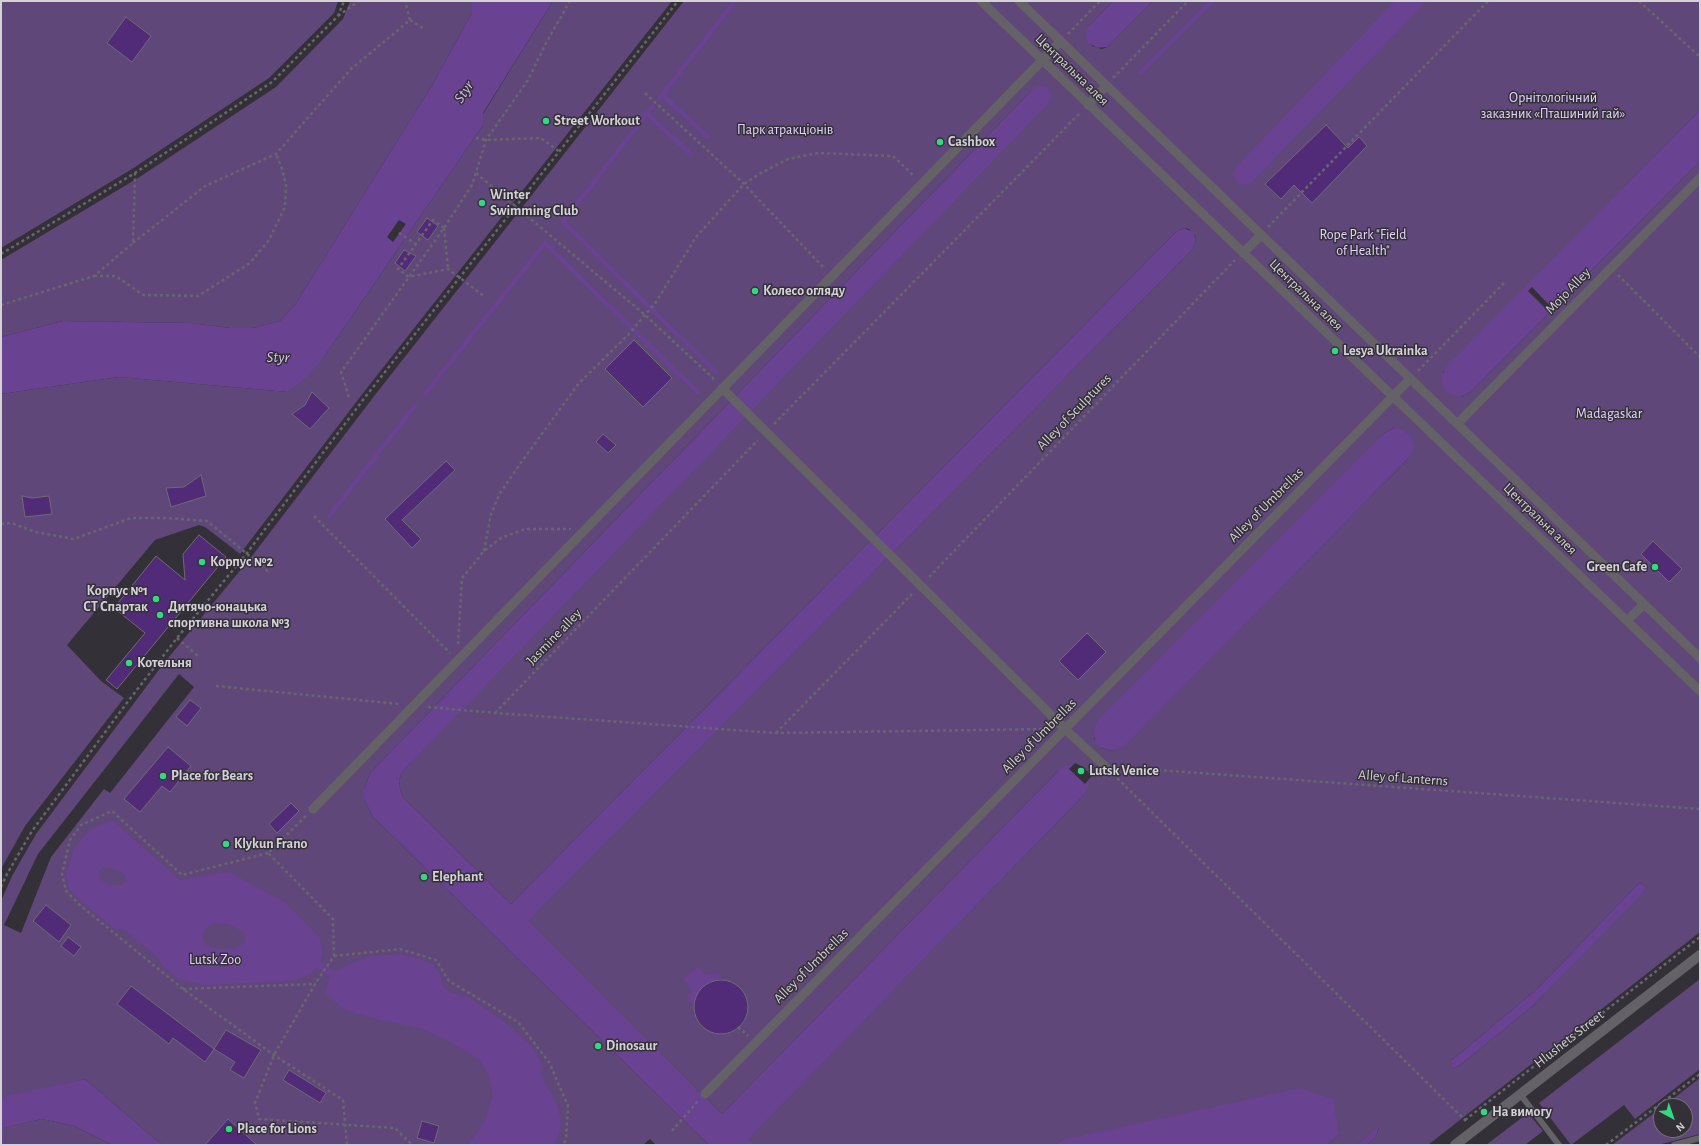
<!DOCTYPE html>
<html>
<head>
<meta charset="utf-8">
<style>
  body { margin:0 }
  #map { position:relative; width:1701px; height:1146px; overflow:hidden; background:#343038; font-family:"Alegreya Sans",sans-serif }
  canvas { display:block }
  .frame { position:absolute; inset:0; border:2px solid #d4d2d7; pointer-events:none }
  .north { position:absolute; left:1653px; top:1098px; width:40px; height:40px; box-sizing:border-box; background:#343038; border:1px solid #747178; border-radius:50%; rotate:140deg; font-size:11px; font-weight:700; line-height:16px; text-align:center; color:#d4d2d7 }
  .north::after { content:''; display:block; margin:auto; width:14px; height:18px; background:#32d882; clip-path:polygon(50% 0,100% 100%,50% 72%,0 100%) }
</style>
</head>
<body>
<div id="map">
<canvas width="1701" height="1146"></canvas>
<div class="frame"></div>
<div class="north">N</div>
</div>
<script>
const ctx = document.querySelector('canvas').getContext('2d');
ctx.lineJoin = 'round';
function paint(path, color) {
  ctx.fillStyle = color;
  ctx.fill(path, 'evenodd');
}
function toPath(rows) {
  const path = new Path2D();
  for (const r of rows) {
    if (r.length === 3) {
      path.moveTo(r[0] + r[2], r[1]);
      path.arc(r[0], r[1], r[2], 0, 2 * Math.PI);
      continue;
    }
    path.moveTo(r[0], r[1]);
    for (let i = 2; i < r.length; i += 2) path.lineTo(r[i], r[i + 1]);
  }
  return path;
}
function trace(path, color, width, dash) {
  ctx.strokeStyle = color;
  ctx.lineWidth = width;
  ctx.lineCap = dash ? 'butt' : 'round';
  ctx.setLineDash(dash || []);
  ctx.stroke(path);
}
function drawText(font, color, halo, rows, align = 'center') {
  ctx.font = font + ' "Alegreya Sans",sans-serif';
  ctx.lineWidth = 3;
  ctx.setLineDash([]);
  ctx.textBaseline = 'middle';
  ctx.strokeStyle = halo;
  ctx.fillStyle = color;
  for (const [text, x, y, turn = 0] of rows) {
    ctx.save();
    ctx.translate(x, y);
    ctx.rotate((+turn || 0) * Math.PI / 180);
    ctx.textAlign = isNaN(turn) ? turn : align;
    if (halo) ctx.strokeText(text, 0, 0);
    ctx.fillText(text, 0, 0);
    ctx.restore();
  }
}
paint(toPath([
  [1,1,338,1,334,13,269,78,132,169,1,248],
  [350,1,472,1,472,13,434,82,295,305,280,321,253,328,230,328,191,323,63,321,1,337,1,260,138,178,276,87,343,19],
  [553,1,672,1,367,388,240,554,205,527,199,525,155,540,67,645,101,681,124,698,25,826,1,869,1,394,119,377,288,392,326,354,483,125,483,114],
  [684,1,1113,1,1087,28,1092,46,1102,49,1107,47,1153,1,1700,1,1700,110,1443,372,1460,397,1471,392,1700,161,1700,932,1428,1145,1367,1145,1376,1137,1379,1127,1357,1145,1327,1145,1339,1135,1062,1140,1054,1145,754,1145,747,1139,1084,795,1059,770,722,1114,527,921,1193,249,1196,240,1195,236,1189,229,1184,228,1176,232,511,904,403,797,400,789,399,780,402,772,1034,88,370,773,364,790,364,799,373,817,709,1145,656,1145,650,1139,643,1145,162,1145,85,1079,1,1099,1,901,12,876,36,834,164,663,252,556,375,395],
  [1394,428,1408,459,1124,745,1113,751,1101,748,1094,738,1383,434],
  [179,674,194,687,110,793,104,789,51,857,21,933,4,925,38,854],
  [1640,882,1647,887,1534,1005,1460,1065,1452,1069,1452,1060,1538,988],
  [1700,979,1700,1069,1635,1119,1624,1105,1571,1145,1539,1103],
  [1700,1078,1700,1134,1658,1145,1612,1145,1661,1108,1661,1130,1685,1130,1685,1106,1664,1106],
  [1528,1113,1543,1131,1525,1145,1486,1145],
  [42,1119,74,1126,112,1145,5,1145,2,1128]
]), '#5f477a');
paint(toPath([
  [472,1,553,1,483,113,483,125,326,354,308,376,288,392,119,377,1,394,1,337,63,321,191,323,230,328,253,328,280,321,295,305,434,82,472,13],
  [1113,1,1153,1,1107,47,1097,48,1088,42,1086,38,1087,28],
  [1395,1,1427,1,1252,182,1247,185,1238,184,1233,176,1236,167],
  [1042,85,1047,87,1052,94,1049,103,402,772,399,780,400,789,403,797,511,904,1176,232,1184,228,1193,232,1196,240,1193,249,528,921,722,1114,1059,770,1064,766,1076,765,1089,778,1089,784,1084,795,748,1139,754,1145,709,1145,373,817,364,799,364,790,370,773,1034,88],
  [1700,110,1700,161,1471,392,1460,397,1449,394,1444,389,1441,378,1446,367],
  [1394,428,1400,429,1411,436,1414,448,1408,459,1124,746,1113,751,1101,748,1096,743,1093,732,1098,720,1383,434],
  [112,820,180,880,229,872,286,903,320,938,323,953,320,962,335,972,350,964,372,956,401,954,421,959,434,965,442,978,443,987,450,992,469,998,501,1019,529,1044,541,1061,541,1075,558,1106,561,1124,557,1140,554,1145,468,1145,485,1121,493,1094,489,1075,479,1059,452,1043,420,1028,379,1020,345,1010,325,993,330,977,316,968,309,975,296,980,287,981,206,985,178,979,162,965,158,957,122,928,116,930,84,904,69,889,66,875,75,847,91,829],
  [104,867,116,869,125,875,127,881,120,885,111,885,101,880,99,870],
  [213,923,228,924,244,932,246,942,235,948,219,949,205,944,202,937,205,929],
  [1640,882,1647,887,1640,896,1534,1005,1460,1065,1452,1069,1452,1060,1538,988],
  [698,966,705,975,718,973,722,978,692,1004,688,1000,691,988,683,979],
  [85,1079,162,1145,112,1145,74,1126,42,1119,3,1128,5,1145,1,1145,1,1099,6,1096],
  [1300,1088,1333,1099,1339,1135,1327,1145,1054,1145,1062,1140],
  [1379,1126,1376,1137,1367,1145,1357,1145]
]), '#694291');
paint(toPath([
  [399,220,406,224,393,242,387,237],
  [1532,287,1553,309,1562,300,1564,301,1551,314,1528,291],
  [1075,763,1083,767,1089,773,1091,777,1085,784,1069,769]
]), '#343038');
trace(toPath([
  [1141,72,1212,1],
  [662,95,707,136],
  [659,99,735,1],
  [653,106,563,222,716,372],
  [647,114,691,154],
  [425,394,545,243,697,392],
  [329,516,415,406]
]), '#694291', 4.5);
const building = toPath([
  [126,17,151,36,132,62,107,43,126,17],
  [1326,125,1348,148,1359,137,1367,146,1312,203,1294,185,1281,199,1265,184,1326,125],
  [427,218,438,226,428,240,417,232,427,218],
  [404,250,416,256,405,271,395,263,404,250],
  [634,340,672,378,643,407,605,369,634,340],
  [312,392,329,408,310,429,292,414,305,405,312,392],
  [603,434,616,445,608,453,596,442,603,434],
  [446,461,455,470,402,520,421,539,412,548,385,519,446,461],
  [201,475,206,496,171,507,166,488,184,487,201,475],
  [22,496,32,498,49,496,52,514,25,517,22,496],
  [199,535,226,557,117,689,106,680,145,633,114,608,156,556,185,580,183,554,199,535],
  [1653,541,1682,569,1669,582,1641,554,1653,541],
  [1087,633,1106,652,1078,680,1059,661,1087,633],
  [190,700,201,708,187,726,176,717,190,700],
  [168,747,191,766,170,792,162,786,140,812,124,799,168,747],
  [291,803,299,811,277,833,269,824,291,803],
  [46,905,71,925,59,942,33,921,46,905],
  [68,937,81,947,74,956,61,946,68,937],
  [721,1007,27],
  [131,986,214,1049,205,1062,173,1038,169,1044,117,1004,131,986],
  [226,1030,261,1050,244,1078,230,1070,235,1062,214,1049,226,1030],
  [289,1070,326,1093,320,1103,283,1080,289,1070],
  [228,1119,257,1145,205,1145,228,1119],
  [422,1121,439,1126,434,1143,417,1138,422,1121]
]);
paint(building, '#522b78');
trace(building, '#6e6a72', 1);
trace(toPath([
  [1639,1,1700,57],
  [338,16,359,1],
  [410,20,423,28],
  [1068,34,1100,1],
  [1113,78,1188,1],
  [645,93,744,184,825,269],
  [476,138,486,140,541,138,560,152],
  [476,173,645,315,715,380],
  [1268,227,1488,1],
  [444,228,433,220,398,269,409,277,448,269,484,296],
  [444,228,448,269],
  [399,233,416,244],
  [133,243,205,186,276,154,351,69,410,20,405,1],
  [1,254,135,173,272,82,338,16,344,1],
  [1618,275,1700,357],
  [94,276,116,276,143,295,198,296,250,263,269,240,285,207,286,185,282,169,276,154],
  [1,305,94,276,133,243,135,173],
  [1418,371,1505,282],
  [349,397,341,372,444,228,472,185,486,140,528,80,546,43,570,1],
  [774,424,1081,112],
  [314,516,450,653],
  [1,524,11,523,36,532,74,539,131,518,167,518,207,521,269,572],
  [484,551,491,514,500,493,525,457,579,383,628,335,645,315,656,302,696,237,744,184,761,173,788,159,818,153,893,156,914,176],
  [929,577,1235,260],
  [177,638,199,657],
  [458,644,462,578,484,551,501,538,525,529,571,529],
  [216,686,399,704],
  [428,707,495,713,776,733,1048,729],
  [495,713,758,440],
  [776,733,912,594],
  [1116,767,1700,809],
  [1113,774,1466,1121],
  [306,816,268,853,333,919,334,956,315,984,274,1055,255,1103,259,1119,395,1128,412,1145],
  [268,853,182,875,112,811,81,825,70,840,62,874,66,891,82,907,183,989,274,1055,343,1100,347,1145],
  [1,887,7,874,32,831,126,704,177,638,247,553,366,396,678,1],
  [334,956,400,949,436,960,449,981,518,1022,549,1062,568,1106,566,1140,562,1145],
  [183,989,314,984],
  [738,1027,748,1036],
  [1465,1120,1700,937],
  [672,1131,698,1101],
  [1606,1145,1700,1074]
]), '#69656c', 2.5, [3, 3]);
trace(toPath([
  [1520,1094,1559,1145],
  [1674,1145,1700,1138]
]), '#646266', 6);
trace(toPath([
  [981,1,1700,691],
  [1019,1,1700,658],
  [1088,105,1106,86],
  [1243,253,1261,235],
  [722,388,1065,729,1106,767],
  [1457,424,1700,178],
  [1627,621,1644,604],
  [313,809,1060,42],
  [705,1094,1410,379]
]), '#646266', 9);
trace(toPath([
  [1455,1145,1700,955]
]), '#646266', 10);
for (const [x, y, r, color] of [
  [546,121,4,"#32d882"],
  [940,142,4,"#32d882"],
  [482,203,4,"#32d882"],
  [755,291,4,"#32d882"],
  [1335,351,4,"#32d882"],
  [202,562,4,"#32d882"],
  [1655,567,4,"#32d882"],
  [156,599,4,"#32d882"],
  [160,615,4,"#32d882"],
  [129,663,4,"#32d882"],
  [1081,771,4,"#32d882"],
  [163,776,4,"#32d882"],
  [226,844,4,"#32d882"],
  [424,877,4,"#32d882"],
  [598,1046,4,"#32d882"],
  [1484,1112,4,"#32d882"],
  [229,1129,4,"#32d882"]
]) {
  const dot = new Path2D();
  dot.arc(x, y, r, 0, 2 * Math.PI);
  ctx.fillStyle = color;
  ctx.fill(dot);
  trace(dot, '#343038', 1.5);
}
drawText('14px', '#d4d2d7', '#343038', [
  ["Центральна алея",1072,70,44],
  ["Mojo Alley",1568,291,-46],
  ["Центральна алея",1306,295,44],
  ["Alley of Sculptures",1074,412,-46],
  ["Alley of Umbrellas",1266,505,-45],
  ["Центральна алея",1540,519,44],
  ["Jasmine alley",554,637,-46],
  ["Alley of Umbrellas",1039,736,-45],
  ["Alley of Lanterns",1403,778,4],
  ["Alley of Umbrellas",811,966,-45],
  ["Hlushets Street",1569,1039,-38]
]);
drawText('14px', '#e5d2fe', '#343038', [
  ["Орнітологічний",1553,98],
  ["заказник «Пташиний гай»",1553,114],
  ["Парк атракціонів",785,130],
  ["Rope Park \"Field",1363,235],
  ["of Health\"",1363,251],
  ["Madagaskar",1609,414],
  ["Lutsk Zoo",215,960]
]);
drawText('bold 14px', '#d4d2d7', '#343038', [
  ["Street Workout",554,121],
  ["Cashbox",948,142],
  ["Winter",490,195],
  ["Swimming Club",490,211],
  ["Колесо огляду",763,291],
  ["Lesya Ukrainka",1343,351],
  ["Корпус №2",210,562],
  ["Green Cafe",1647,567,"right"],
  ["Корпус №1",148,591,"right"],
  ["СТ Спартак",148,607,"right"],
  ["Дитячо-юнацька",168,607],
  ["спортивна школа №3",168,623],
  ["Котельня",137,663],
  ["Lutsk Venice",1089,771],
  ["Place for Bears",171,776],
  ["Klykun Frano",234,844],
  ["Elephant",432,877],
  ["Dinosaur",606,1046],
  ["На вимогу",1492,1112],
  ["Place for Lions",237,1129]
], 'left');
drawText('italic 15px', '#d7c4f0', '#343038', [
  ["Styr",464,92,-57],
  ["Styr",278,357]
]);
</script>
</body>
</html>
